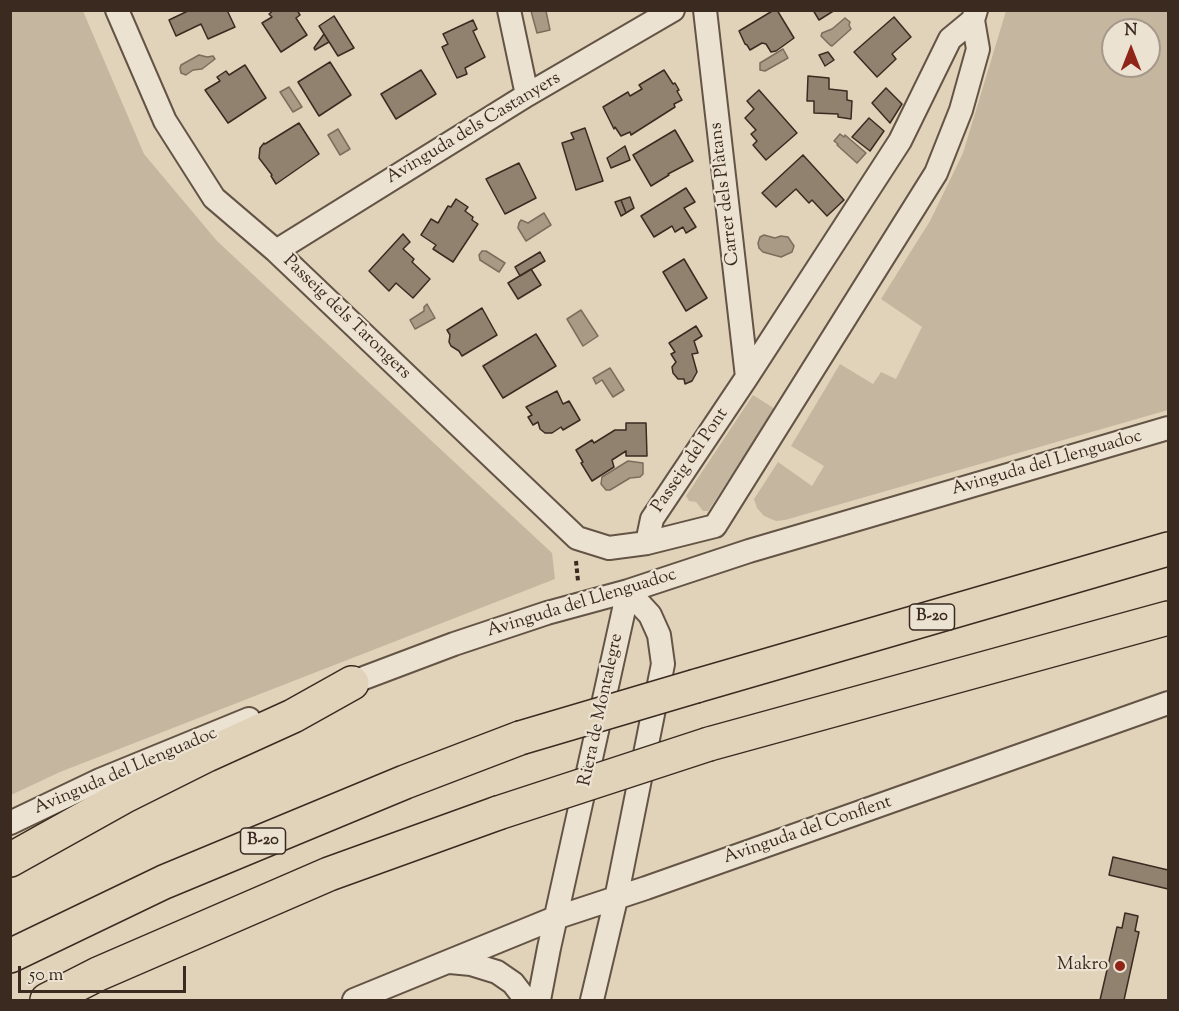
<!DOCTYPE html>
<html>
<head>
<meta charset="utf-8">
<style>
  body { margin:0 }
  #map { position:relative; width:1179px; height:1011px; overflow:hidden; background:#e1d3b9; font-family:"Sorts Mill Goudy",serif }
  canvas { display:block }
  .frame { position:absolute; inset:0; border:12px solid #3a2a20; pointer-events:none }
  .north { position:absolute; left:1101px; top:18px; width:60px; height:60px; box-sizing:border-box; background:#ece2d2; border:2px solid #a5988b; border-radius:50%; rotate:0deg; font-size:16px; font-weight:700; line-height:24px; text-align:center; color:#3a2a20 }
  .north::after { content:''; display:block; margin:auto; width:21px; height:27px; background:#8f2418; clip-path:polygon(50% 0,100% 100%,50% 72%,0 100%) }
  .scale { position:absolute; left:18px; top:966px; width:168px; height:27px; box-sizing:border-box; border:3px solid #3a2a20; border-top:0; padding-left:8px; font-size:18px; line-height:21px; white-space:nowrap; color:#3a2a20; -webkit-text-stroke:4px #ece2d2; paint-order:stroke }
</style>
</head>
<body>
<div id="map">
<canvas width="1179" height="1011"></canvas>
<div class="frame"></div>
<div class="north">N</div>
<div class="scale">50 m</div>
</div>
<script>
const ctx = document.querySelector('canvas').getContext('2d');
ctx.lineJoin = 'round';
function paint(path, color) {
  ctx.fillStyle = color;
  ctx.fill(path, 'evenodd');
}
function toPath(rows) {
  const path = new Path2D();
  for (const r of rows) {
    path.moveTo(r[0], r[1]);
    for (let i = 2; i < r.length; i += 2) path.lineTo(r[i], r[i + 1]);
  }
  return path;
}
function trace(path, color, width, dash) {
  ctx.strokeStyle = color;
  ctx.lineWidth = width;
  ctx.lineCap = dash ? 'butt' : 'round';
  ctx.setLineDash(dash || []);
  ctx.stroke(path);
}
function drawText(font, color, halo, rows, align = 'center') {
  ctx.font = font + ' "Sorts Mill Goudy",serif';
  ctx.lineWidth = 4.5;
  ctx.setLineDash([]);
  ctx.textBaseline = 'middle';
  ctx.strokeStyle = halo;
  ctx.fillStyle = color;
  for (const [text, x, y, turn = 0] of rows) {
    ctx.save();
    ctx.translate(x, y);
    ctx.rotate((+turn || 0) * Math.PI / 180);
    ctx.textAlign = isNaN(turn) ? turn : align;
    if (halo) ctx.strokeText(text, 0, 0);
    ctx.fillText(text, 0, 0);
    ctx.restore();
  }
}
paint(toPath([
  [10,11,83,11,144,154,217,241,552,553,555,579,60,772,11,795],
  [1006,11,1168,11,1168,410,785,520,776,521,764,516,757,508,754,499,778,462,812,486,824,466,791,446,840,364,873,384,881,372,896,379,922,327,881,299,930,221,963,153],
  [1113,30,1149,30,1149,66,1113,66],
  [753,395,775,409,708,511,703,511,696,502,689,501,686,496]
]), '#c5b69f');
const water = toPath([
  [531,11,546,11,550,30,537,33,531,11],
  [845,18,850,22,849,25,851,29,832,46,830,45,821,36,822,33,832,29,845,18],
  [783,49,788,58,765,71,760,70,760,63,783,49],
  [199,55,207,57,213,56,215,59,202,69,193,70,186,75,181,73,180,68,181,65,199,55],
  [289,87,302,107,293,112,280,92,289,87],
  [338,129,350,149,340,155,328,135,338,129],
  [840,134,844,137,845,135,866,153,857,163,837,145,838,144,834,141,840,134],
  [544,213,551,225,526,241,518,228,519,223,521,220,528,223,544,213],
  [764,235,775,238,781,236,788,237,794,246,792,252,781,257,763,252,759,248,758,243,760,237,764,235],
  [482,251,486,251,505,263,499,272,480,260,479,255,482,251],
  [427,304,435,318,415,329,410,320,424,311,424,307,427,304],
  [581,310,598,336,583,346,567,319,581,310],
  [610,368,624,390,613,397,602,380,596,384,593,378,610,368],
  [628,461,643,463,643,474,640,477,630,478,610,490,606,490,601,484,602,477,628,461]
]);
paint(water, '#a89a85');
trace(water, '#7c6d5d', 1.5);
const building = toPath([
  [190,10,227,10,235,27,208,39,201,24,176,36,169,20,190,10],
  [274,10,297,10,300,15,296,18,307,35,281,52,262,23,272,17,269,14,274,10],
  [774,10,777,10,794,38,776,51,771,52,766,44,762,43,750,50,747,45,745,44,739,31,774,10],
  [813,10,835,10,819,20,813,10],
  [334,16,354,48,338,56,319,26,334,16],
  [894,17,911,37,892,54,896,59,877,77,854,52,894,17],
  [473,20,477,29,473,31,485,57,465,68,467,74,457,78,442,47,448,44,443,34,473,20],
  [324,34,329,42,315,50,314,48,324,34],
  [828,52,834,60,825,66,819,55,828,52],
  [330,62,351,95,319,116,298,82,330,62],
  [245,65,266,98,228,123,205,90,220,81,217,77,226,71,229,75,245,65],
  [421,70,436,94,396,119,381,94,421,70],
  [664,70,673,84,675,83,679,90,677,91,682,100,674,104,675,107,631,135,630,132,621,136,615,127,614,129,603,107,628,92,630,96,642,89,639,85,664,70],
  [808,76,829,78,829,89,847,91,847,100,852,101,851,119,838,117,838,114,814,113,814,101,807,101,808,76],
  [886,88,902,104,890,123,872,103,886,88],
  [759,90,797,133,766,160,753,145,757,141,751,134,756,130,745,118,754,109,747,101,759,90],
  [869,118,884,131,870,151,852,137,869,118],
  [299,123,319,154,276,184,271,176,272,175,259,158,260,148,264,143,265,144,299,123],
  [585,128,603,181,576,190,562,143,574,139,571,133,585,128],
  [675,130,693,161,668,174,669,175,651,186,633,155,675,130],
  [625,146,630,160,611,168,607,158,625,146],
  [803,155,844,200,827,216,812,200,809,203,796,189,776,207,762,193,803,155],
  [519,163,536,198,505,214,486,179,519,163],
  [686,188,695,202,684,208,696,227,686,233,683,227,675,232,672,226,654,237,641,216,686,188],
  [630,197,634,208,626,213,621,200,630,197],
  [456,199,468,207,465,211,473,217,472,220,478,224,453,262,433,249,436,245,421,235,431,219,438,223,448,206,451,207,456,199],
  [621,200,626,213,621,216,615,202,621,200],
  [403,234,410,242,403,249,414,259,412,262,430,279,413,298,396,283,389,291,369,271,403,234],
  [540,252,545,261,520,276,515,267,540,252],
  [684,259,707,298,686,311,663,272,684,259],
  [531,269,541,285,518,299,508,283,531,269],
  [482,308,497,335,462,356,459,351,451,346,449,342,450,335,447,330,482,308],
  [696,326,702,336,694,341,698,353,692,354,697,372,692,381,685,384,684,379,678,379,673,373,672,367,676,362,671,354,675,352,669,343,696,326],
  [536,334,556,366,503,398,483,366,536,334],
  [557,391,563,404,569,401,580,420,563,430,561,427,552,433,545,433,540,429,538,422,533,425,528,417,532,415,526,407,557,391],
  [626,423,646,423,647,456,626,456,626,451,612,460,614,467,592,481,581,463,583,462,576,450,592,440,594,443,615,430,626,430,626,423],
  [1113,857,1168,870,1168,889,1109,875,1113,857],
  [1125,913,1138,916,1135,931,1139,932,1124,1000,1100,1000,1117,927,1122,928,1125,913]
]);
paint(building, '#918270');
trace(building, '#3a2a20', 1.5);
const minor = toPath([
  [117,10,165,121,214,198,276,251,577,538,609,548,647,543,715,526,936,173,961,110,978,49,973,20,976,10],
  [509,10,527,95],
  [705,10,747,377],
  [276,251,527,95,673,10],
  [647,543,652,519,747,377,900,141,950,39,973,20],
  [340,687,454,644,547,613,628,591,749,551,1168,428],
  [10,823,100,780,249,719],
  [450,962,471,964,497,972,513,983,526,1000],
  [354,1000,555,918,646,888,1168,703],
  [539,1000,549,948,628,591],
  [592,1000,616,899,663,664,659,635,650,615,628,591]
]);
const highway = toPath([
  [696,686,1168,549],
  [709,744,1168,618],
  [10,860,123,797,207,755,293,716,352,683],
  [10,956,164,882,405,782,520,738],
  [47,1000,98,974,329,874,498,813]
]);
trace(minor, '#645446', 26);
trace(highway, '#3a2a20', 36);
trace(toPath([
  [576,561,578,581]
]), '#3a2a20', 4, [4.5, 3]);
trace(minor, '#ece2d2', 22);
trace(highway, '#e1d3b9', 33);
const highwayBridge = toPath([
  [520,738,696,686],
  [498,813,709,744]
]);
trace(highwayBridge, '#3a2a20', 36, []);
trace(highwayBridge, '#e1d3b9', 33);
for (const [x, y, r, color] of [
  [1120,966,6,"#8f2418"]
]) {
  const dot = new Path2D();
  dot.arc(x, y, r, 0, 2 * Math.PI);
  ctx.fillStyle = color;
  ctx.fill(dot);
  trace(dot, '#ece2d2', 2);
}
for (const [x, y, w] of [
  [932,617,45],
  [263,841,45]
]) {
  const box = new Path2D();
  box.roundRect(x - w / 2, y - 13, w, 26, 4.5);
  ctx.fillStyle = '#ece2d2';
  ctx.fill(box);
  trace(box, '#3a2a20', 1.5);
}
drawText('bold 16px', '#3a2a20', null, [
  ["B-20",932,617],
  ["B-20",263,841]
]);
drawText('18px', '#3a2a20', '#ece2d2', [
  ["Avinguda dels Castanyers",474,129,-31],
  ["Carrer dels Plàtans",726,194,-97],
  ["Passeig dels Tarongers",346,318,44],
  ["Passeig del Pont",691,461,-56],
  ["Avinguda del Llenguadoc",1047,464,-16],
  ["Avinguda del Llenguadoc",582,604,-17],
  ["Riera de Montalegre",602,710,-78],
  ["Avinguda del Llenguadoc",126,772,-23],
  ["Avinguda del Conflent",808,831,-19]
]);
drawText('18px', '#3a2a20', '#ece2d2', [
  ["Makro",1108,966]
], 'right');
</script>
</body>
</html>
